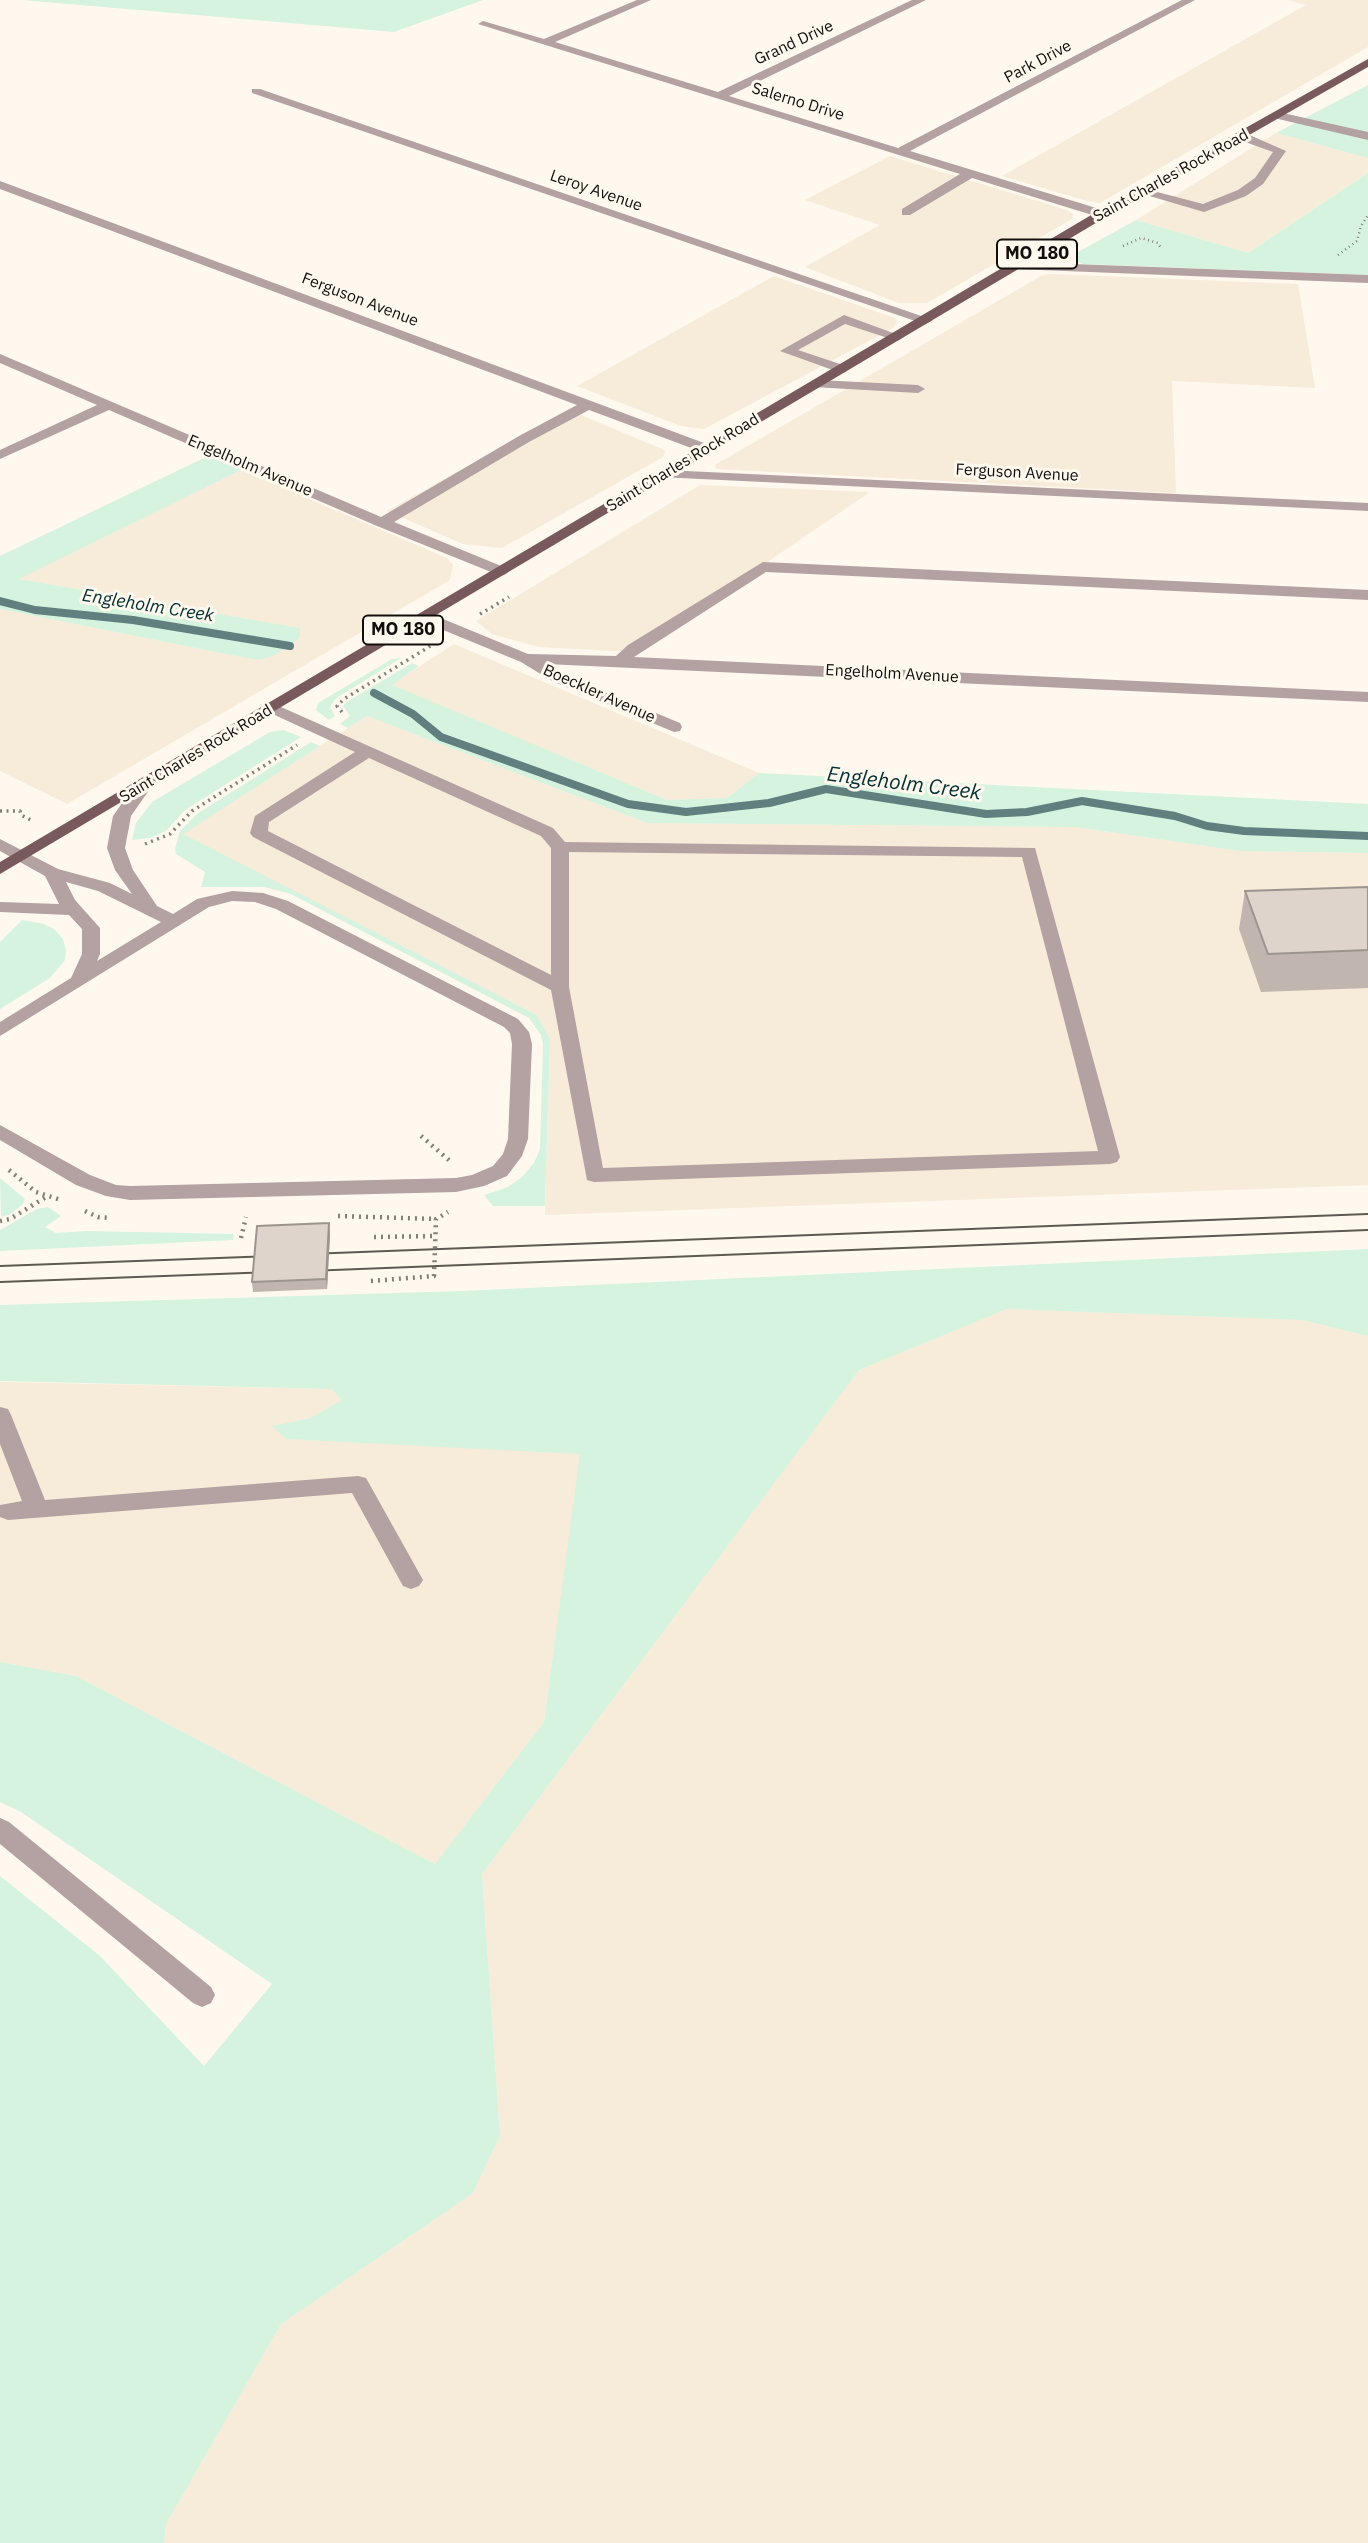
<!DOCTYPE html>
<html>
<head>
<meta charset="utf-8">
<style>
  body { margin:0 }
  canvas { display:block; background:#fef8ee }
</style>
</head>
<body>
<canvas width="1368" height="2543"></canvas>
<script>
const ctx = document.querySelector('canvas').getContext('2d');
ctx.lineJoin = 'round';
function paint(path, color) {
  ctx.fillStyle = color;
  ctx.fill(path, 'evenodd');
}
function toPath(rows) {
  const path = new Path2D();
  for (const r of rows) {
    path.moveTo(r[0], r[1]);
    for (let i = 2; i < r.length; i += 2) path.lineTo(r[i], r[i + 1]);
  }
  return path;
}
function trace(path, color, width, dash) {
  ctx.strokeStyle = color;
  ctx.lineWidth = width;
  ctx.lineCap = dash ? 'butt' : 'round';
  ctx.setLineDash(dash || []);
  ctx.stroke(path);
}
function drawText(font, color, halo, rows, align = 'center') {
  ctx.font = font + ' "IBM Plex Sans",sans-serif';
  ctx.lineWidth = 6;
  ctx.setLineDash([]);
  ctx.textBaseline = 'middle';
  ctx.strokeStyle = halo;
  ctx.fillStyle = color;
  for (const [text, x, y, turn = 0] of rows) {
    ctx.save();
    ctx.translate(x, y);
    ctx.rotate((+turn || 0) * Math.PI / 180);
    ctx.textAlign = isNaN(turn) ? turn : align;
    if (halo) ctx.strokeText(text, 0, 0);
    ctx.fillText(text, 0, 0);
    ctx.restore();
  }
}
paint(toPath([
  [1288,0,1368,0,1368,47,1100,203,1087,201,1002,176,1306,5],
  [1276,133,1368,158,1368,173,1248,253,1136,220],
  [890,156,1067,210,1073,214,1072,219,927,303,899,303,805,267,880,225,805,200],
  [1049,274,1298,284,1315,388,1172,381,1176,493,716,469,715,465,1041,276],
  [774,276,895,318,897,322,893,328,704,429,681,426,577,386],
  [569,410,662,449,665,452,663,457,502,548,463,544,387,511],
  [241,470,447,558,453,565,450,580,67,804,0,771,0,609,246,658,259,660,273,656,290,646,300,628,18,579],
  [700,485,870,492,636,652,539,647,492,634,476,621],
  [454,644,759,773,727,798,667,800,391,685],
  [367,716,647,823,1075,827,1240,851,1368,853,1368,1185,545,1215,550,1039,537,1015,182,834],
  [1007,1309,1302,1320,1368,1336,1368,2543,164,2543,166,2524,281,2324,472,2194,500,2136,482,1874,859,1370],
  [0,1382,331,1389,342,1400,310,1418,273,1426,286,1439,581,1453,544,1722,435,1864,76,1676,0,1662]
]), '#f7ebd9');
paint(toPath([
  [22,0,483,0,394,32],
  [1368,85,1368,158,1276,133],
  [1368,173,1368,275,1083,264,1069,257,1136,220,1248,253],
  [208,456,241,470,19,579,300,628,300,637,290,646,273,656,259,660,246,658,0,609,0,556],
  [401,658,335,699,330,707,335,716,329,720,316,710,318,703,392,659],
  [412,663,419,666,392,685,667,800,727,798,759,773,1368,804,1368,853,1240,851,1075,827,647,823,367,716,348,728,340,724,350,716,343,706,345,703],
  [283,730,301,737,185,810,166,831,150,838,132,840,136,823,152,802,270,732],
  [311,742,320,746,183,834,537,1015,550,1039,545,1206,493,1206,484,1195,508,1187,522,1177,534,1163,540,1149,543,1044,541,1035,529,1018,291,894,264,887,201,887,205,872,176,854,175,849,180,831,197,814],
  [22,920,44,924,54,929,63,939,66,950,65,960,50,978,0,1009,0,942],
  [0,1178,25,1199,23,1204,9,1215,1,1217],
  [48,1207,61,1216,45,1227,56,1233,87,1231,234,1234,233,1240,0,1251,0,1230,37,1209],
  [1368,1249,1368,1336,1302,1320,1007,1309,859,1370,482,1874,500,2136,472,2194,281,2324,166,2524,164,2543,0,2543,0,1876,100,1956,204,2066,272,1984,21,1812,0,1802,0,1662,76,1676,435,1864,544,1722,580,1454,286,1439,272,1426,310,1418,342,1400,331,1389,0,1381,0,1305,462,1291]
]), '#d5f3df');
trace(toPath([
  [0,601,35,610,133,620,290,646],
  [374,693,413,714,441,737,628,804,686,812,769,803,826,789,986,814,1027,812,1082,801,1175,816,1207,826,1244,831,1368,836]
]), '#607f7e', 8);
trace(toPath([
  [1123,246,1141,238,1158,243,1161,248],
  [1338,255,1357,241,1361,226,1368,215]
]), '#837f79', 2.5, [1, 3.5]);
trace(toPath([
  [480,614,509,597],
  [342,712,337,706,344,699,432,645],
  [0,811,20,811,21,815,33,821],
  [145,844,170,834,192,811,297,745]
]), '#837f79', 3.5, [2, 4.5]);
trace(toPath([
  [421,1136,450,1161],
  [9,1170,36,1192,61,1200],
  [85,1211,98,1217,109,1218],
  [338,1216,436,1219],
  [0,1221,10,1219,46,1197],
  [374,1237,435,1236],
  [241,1238,246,1217],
  [371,1281,434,1276,436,1219,448,1212]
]), '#837f79', 4.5, [2, 5]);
paint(toPath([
  [637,0,651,0,555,42,718,92,912,0,926,0,729,96,898,148,1182,0,1195,0,910,151,1106,211,1106,217,1102,218,972,178,910,215,902,215,902,209,960,174,478,24,483,21,544,39,637,0],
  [252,89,260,89,933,320,926,324,921,323,252,93,252,89],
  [1278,112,1368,132,1368,140,1274,118,1272,116,1278,112],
  [1237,133,1245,133,1286,151,1263,184,1246,196,1204,212,1136,192,1142,188,1203,204,1238,190,1255,178,1273,152,1237,139,1237,133],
  [0,181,712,446,714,449,707,453,702,452,589,410,529,442,394,522,506,568,509,571,506,574,501,576,377,526,109,410,0,459,0,450,97,405,0,363,0,354,381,517,519,436,577,405,0,189,0,181],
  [1019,262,1368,275,1368,283,1014,269,1013,266,1019,262],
  [844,315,904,337,897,341,845,324,798,350,846,366,846,372,841,373,780,351,844,315],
  [818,380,918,385,925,389,918,393,813,387,813,381,818,380],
  [664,470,1368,503,1368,511,659,477,657,474,659,471,664,470],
  [763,562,1368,590,1368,600,766,572,634,657,1368,692,1368,702,546,664,564,675,680,723,682,727,680,731,674,732,552,681,521,662,419,620,417,617,425,612,431,614,528,654,616,656,628,645,763,562],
  [272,703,553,828,565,842,1035,848,1120,1157,1117,1162,1110,1164,594,1182,587,1180,551,990,253,837,250,833,255,816,355,752,266,711,264,708,272,703],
  [369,758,541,836,551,848,551,975,268,831,269,822,369,758],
  [569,852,1022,857,1098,1151,603,1168,569,987,569,852],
  [143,781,152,786,131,816,125,848,133,870,157,906,173,914,197,899,232,891,263,893,288,901,518,1019,529,1032,532,1044,528,1139,522,1156,507,1176,484,1186,456,1192,130,1200,106,1196,76,1185,0,1140,0,1125,90,1175,116,1185,130,1186,456,1178,472,1175,493,1166,503,1154,508,1139,512,1044,510,1033,504,1027,276,909,255,902,232,901,209,907,0,1036,0,1022,71,978,82,954,82,929,69,915,0,912,0,902,59,904,45,876,0,851,0,839,58,869,110,883,132,894,115,870,107,848,113,816,137,782,143,781],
  [66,882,98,891,161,922,97,961,100,954,100,928,75,900,66,882],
  [0,1407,8,1409,11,1415,45,1500,358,1476,366,1478,423,1580,419,1586,411,1589,403,1586,352,1493,8,1520,0,1517,0,1505,22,1501,0,1444,0,1407],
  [0,1818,9,1822,211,1987,215,1995,211,2003,202,2007,193,2003,0,1844,0,1818]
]), '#b4a1a2');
paint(toPath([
  [1368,59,1368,67,1106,217,0,874,0,862,1098,211,1368,59]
]), '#795a5c');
trace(toPath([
  [308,1254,1368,1214],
  [0,1266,273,1256],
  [308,1271,1368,1230],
  [0,1282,273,1272]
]), '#5d5a54', 2);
paint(toPath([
  [1368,887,1368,988,1261,992,1239,929,1245,891],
  [330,1234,327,1289,253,1292,252,1282]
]), '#c0b6af');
paint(toPath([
  [329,1223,330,1234,327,1289,326,1279]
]), '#9c948e');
const building = toPath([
  [1368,887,1368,950,1268,954,1245,891,1368,887],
  [329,1223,326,1279,252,1282,257,1226,329,1223]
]);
paint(building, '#dfd4cb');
trace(building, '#9c948e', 2);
drawText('16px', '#110f0b', '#fef8ee', [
  ["Grand Drive",794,43,-25],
  ["Park Drive",1038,62,-28],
  ["Salerno Drive",798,102,17],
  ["Saint Charles Rock Road",1171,176,-29],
  ["Leroy Avenue",596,191,19],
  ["Ferguson Avenue",360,300,21],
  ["Saint Charles Rock Road",683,463,-31],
  ["Engelholm Avenue",250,466,23],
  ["Ferguson Avenue",1017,473,3],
  ["Engelholm Avenue",892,674,3],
  ["Boeckler Avenue",599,694,24],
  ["Saint Charles Rock Road",196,754,-31]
]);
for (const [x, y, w] of [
  [1037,254,80],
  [403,630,80]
]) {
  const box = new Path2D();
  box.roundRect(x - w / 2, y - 14.5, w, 29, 5);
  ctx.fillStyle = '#fef8ee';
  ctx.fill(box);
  trace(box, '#110f0b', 2);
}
drawText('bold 18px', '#110f0b', null, [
  ["MO 180",1037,254],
  ["MO 180",403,630]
]);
drawText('italic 18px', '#013031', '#fef8ee', [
  ["Engleholm Creek",148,606,9]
]);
drawText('italic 21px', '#013031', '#fef8ee', [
  ["Engleholm Creek",904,784,7]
]);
</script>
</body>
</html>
